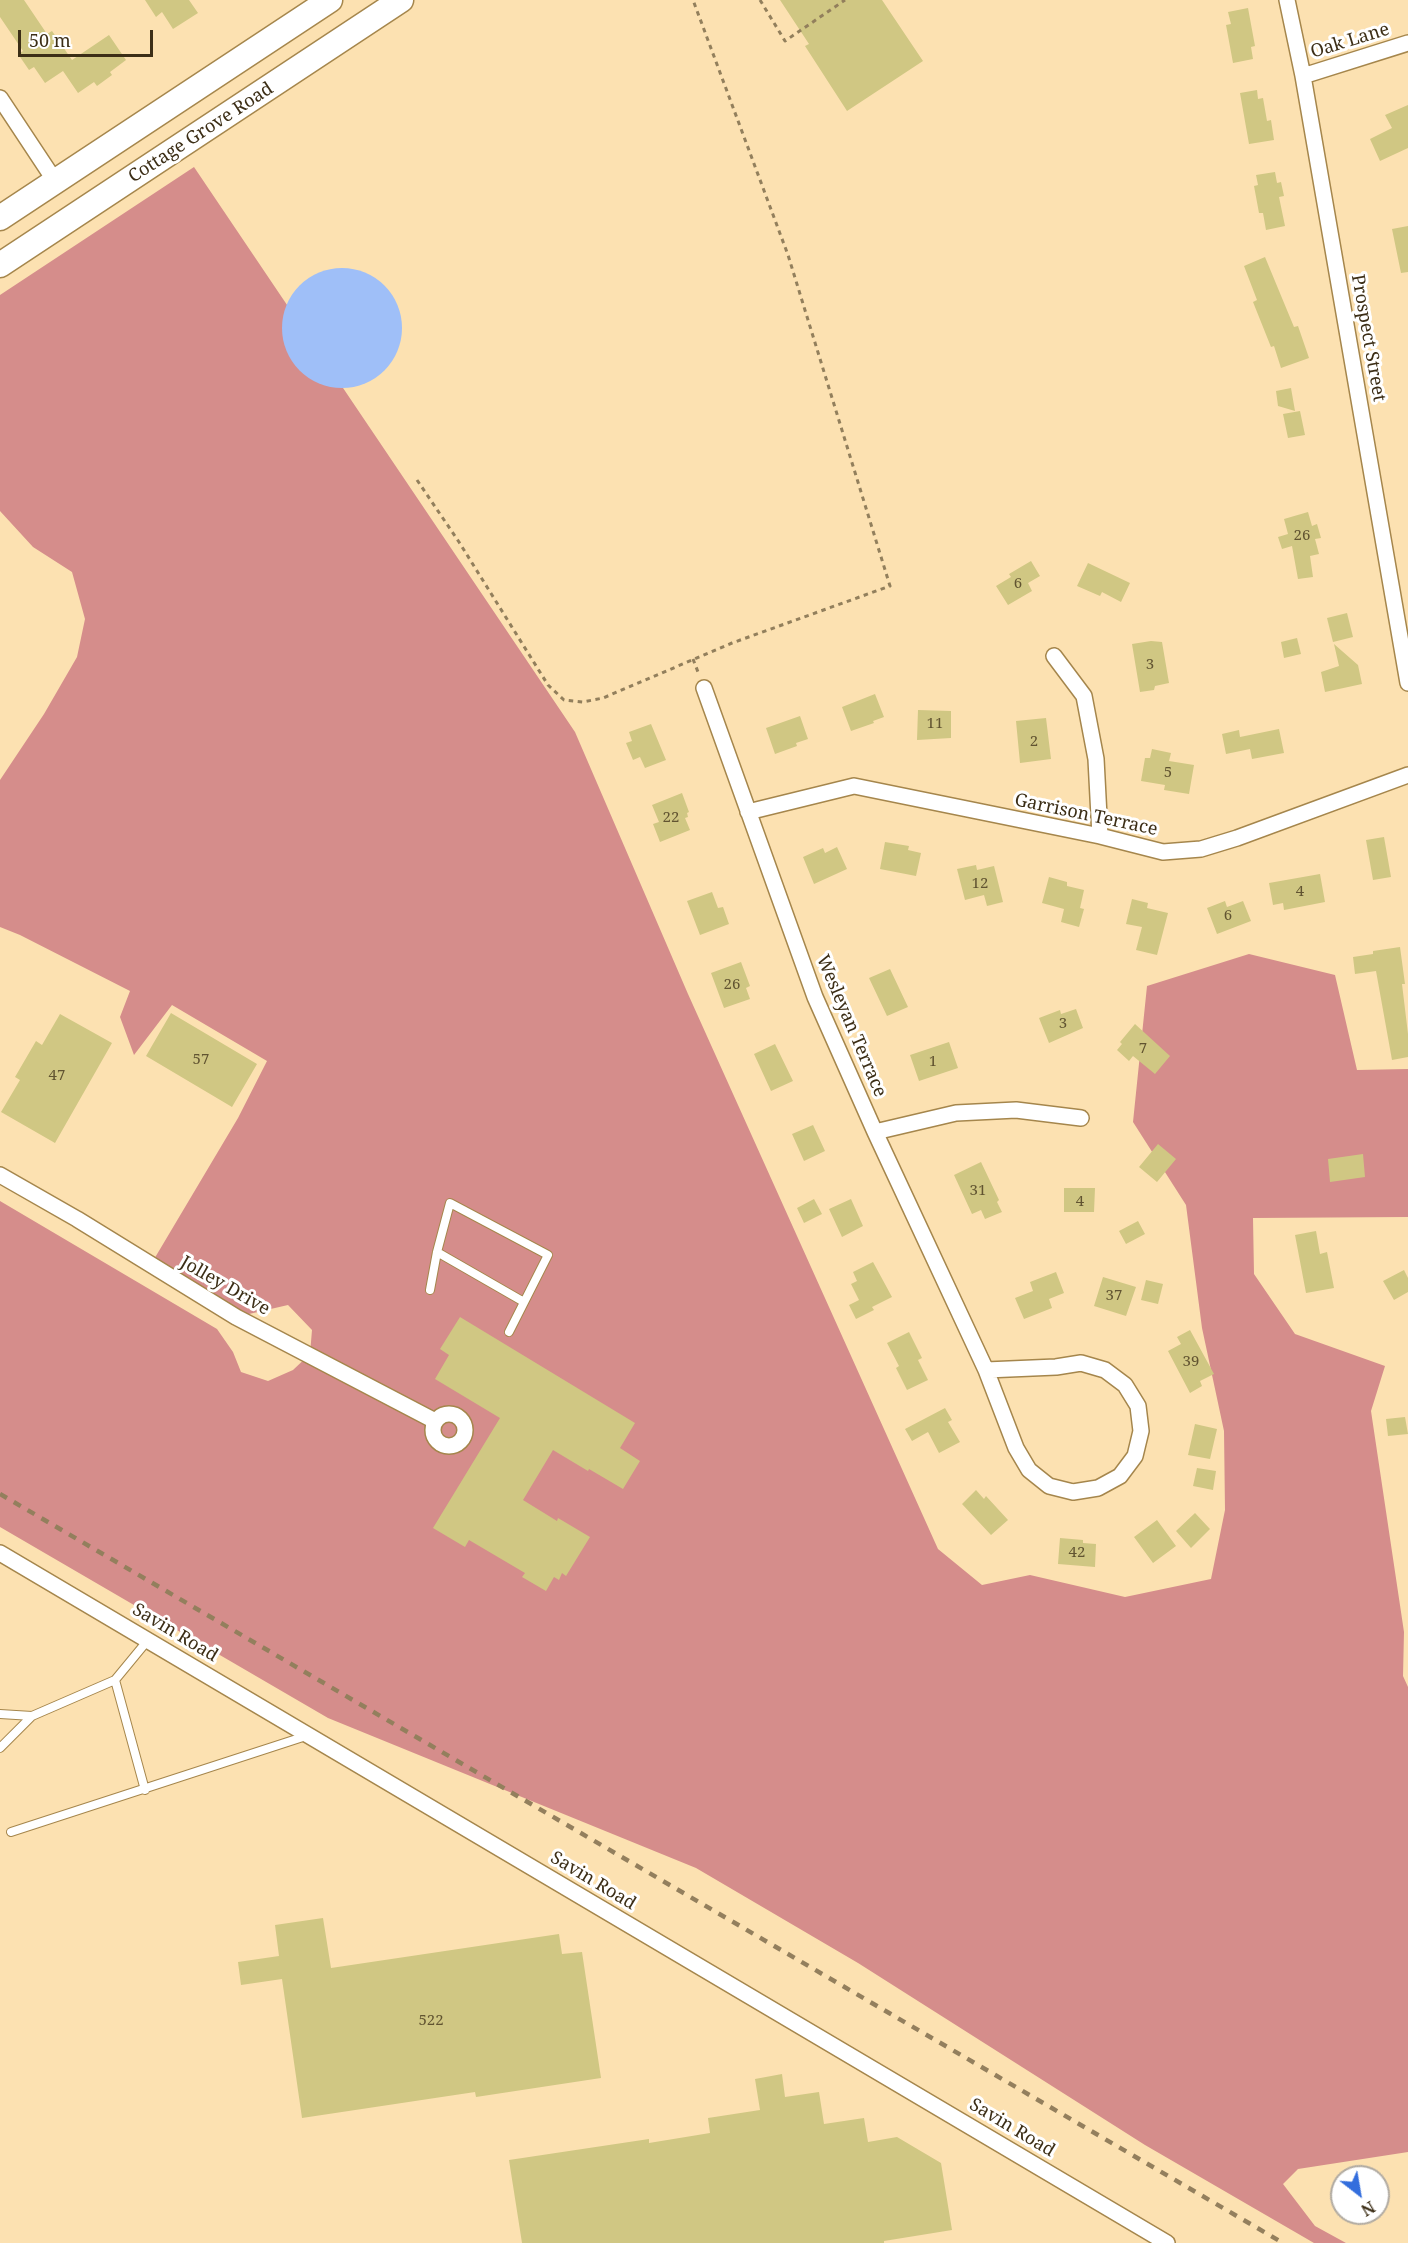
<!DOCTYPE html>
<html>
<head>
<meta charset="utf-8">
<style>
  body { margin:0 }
  #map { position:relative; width:1408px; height:2243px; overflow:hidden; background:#fce1b1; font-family:"Noto Serif",serif }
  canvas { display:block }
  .north { position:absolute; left:1330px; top:2165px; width:60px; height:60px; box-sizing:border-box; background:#fff; border:2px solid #b1aba2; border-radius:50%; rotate:149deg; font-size:16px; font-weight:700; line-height:24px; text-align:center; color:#3c2e16 }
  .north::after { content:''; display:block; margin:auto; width:21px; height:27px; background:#336edd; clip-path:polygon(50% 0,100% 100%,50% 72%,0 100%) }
  .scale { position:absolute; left:18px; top:30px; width:135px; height:27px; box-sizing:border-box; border:3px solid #3c2e16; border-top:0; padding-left:8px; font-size:18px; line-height:21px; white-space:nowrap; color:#3c2e16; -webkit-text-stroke:4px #fff; paint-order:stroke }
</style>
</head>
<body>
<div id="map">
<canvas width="1408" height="2243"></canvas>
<div class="north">N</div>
<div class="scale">50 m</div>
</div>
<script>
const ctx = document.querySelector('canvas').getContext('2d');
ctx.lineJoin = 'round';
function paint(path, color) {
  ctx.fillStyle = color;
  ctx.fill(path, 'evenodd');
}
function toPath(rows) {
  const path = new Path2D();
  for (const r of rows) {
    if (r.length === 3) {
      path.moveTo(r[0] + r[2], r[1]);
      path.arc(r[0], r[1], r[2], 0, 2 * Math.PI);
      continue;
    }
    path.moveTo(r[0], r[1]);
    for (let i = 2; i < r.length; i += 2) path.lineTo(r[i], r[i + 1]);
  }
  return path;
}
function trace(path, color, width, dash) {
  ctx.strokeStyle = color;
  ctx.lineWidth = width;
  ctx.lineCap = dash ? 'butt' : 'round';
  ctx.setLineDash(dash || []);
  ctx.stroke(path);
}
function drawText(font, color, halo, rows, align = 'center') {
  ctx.font = font + ' "Noto Serif",serif';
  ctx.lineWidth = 6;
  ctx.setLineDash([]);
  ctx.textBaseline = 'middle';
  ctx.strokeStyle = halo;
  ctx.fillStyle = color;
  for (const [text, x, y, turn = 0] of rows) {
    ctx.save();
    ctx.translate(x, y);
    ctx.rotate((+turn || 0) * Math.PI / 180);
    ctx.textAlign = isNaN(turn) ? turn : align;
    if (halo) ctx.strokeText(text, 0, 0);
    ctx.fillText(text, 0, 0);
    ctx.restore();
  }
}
paint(toPath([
  [194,167,575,732,688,994,938,1549,982,1585,1030,1575,1125,1597,1211,1579,1225,1510,1224,1431,1202,1328,1186,1205,1133,1122,1147,986,1249,954,1335,975,1357,1070,1408,1069,1408,1217,1253,1218,1254,1274,1295,1334,1385,1366,1371,1411,1404,1632,1403,1676,1408,1687,1408,2152,1298,2169,1283,2184,1315,2226,1346,2243,1314,2243,1145,2145,858,1963,696,1868,328,1718,0,1527,0,1201,217,1329,233,1352,241,1372,268,1381,293,1370,310,1354,312,1330,288,1305,236,1317,150,1266,238,1118,267,1061,172,1005,134,1055,120,1017,130,991,20,935,0,927,0,780,44,714,77,657,85,619,72,572,33,547,0,511,0,295]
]), '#d58d8b');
paint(toPath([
  [342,328,60]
]), '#9fbff8');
paint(toPath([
  [0,0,24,0,47,34,52,31,72,60,109,35,126,60,110,72,112,75,97,86,94,82,78,93,63,71,45,83,34,67,29,70,18,54,23,51,0,17],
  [145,0,189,0,198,13,173,29,162,12,156,17],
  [780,0,882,0,923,61,847,111,805,46,809,44],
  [1248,8,1255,46,1251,47,1253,59,1233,63,1226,25,1231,24,1228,12],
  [1257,90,1258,99,1263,98,1267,121,1271,120,1274,140,1249,144,1240,93],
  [1408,105,1408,148,1380,161,1370,139,1392,128,1385,115],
  [1275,172,1277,183,1281,182,1284,196,1279,197,1285,226,1266,230,1263,213,1259,213,1254,186,1258,185,1256,175],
  [1408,226,1408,272,1401,273,1392,229],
  [1265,257,1294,327,1298,326,1309,358,1281,368,1274,346,1271,347,1253,302,1257,300,1244,266],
  [1291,388,1295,411,1278,406,1276,391],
  [1300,411,1305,435,1288,438,1283,414],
  [1308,512,1312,526,1317,524,1321,538,1315,539,1319,554,1310,556,1313,577,1298,579,1292,546,1282,549,1278,537,1288,534,1284,519],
  [1031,561,1040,576,1028,583,1032,591,1008,605,996,586,1011,577,1009,574],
  [1088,563,1130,583,1121,602,1102,592,1100,596,1077,586],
  [1347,613,1353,637,1333,642,1327,618],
  [1297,638,1301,654,1284,658,1281,642],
  [1151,641,1162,642,1169,683,1155,686,1154,690,1140,692,1132,644],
  [1334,644,1358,665,1362,684,1325,692,1321,672,1339,666],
  [875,694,884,717,873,721,874,723,851,731,842,707],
  [918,710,951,711,951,738,917,740],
  [800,716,808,739,796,743,797,746,775,754,766,728],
  [1046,718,1051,759,1020,763,1016,721],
  [651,724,666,760,645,768,640,757,633,760,626,743,632,741,629,732],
  [1279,729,1284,753,1252,759,1250,749,1226,754,1222,734,1239,730,1240,737],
  [1152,749,1171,753,1169,761,1194,765,1189,794,1164,790,1165,785,1141,781,1145,758,1150,758],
  [682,793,689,812,687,813,688,817,685,818,690,830,660,842,653,824,659,822,652,805],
  [1384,837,1391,877,1373,880,1366,840],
  [885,842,909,846,908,850,921,853,916,876,880,869],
  [837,847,847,869,814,884,803,857,823,848,825,853],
  [976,865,977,870,994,866,1003,902,987,906,984,895,965,900,957,869],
  [1320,874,1325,902,1284,910,1283,903,1273,905,1269,883],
  [1049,877,1067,882,1067,886,1084,890,1080,908,1084,909,1079,927,1061,922,1064,909,1042,903],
  [712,892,718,908,723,907,729,924,700,935,687,901],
  [1132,899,1148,903,1147,908,1168,913,1157,955,1136,950,1142,927,1126,924],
  [1225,901,1227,907,1243,901,1251,921,1217,934,1207,908],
  [1400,947,1405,984,1402,984,1408,1034,1408,1057,1392,1060,1376,971,1355,974,1353,957,1373,954,1373,951],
  [741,962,750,986,746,988,750,999,724,1008,711,973],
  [890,969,908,1007,887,1016,869,978],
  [1076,1009,1083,1028,1049,1043,1039,1018,1060,1010,1061,1014],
  [171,1013,257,1064,232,1107,146,1056],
  [60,1014,112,1043,55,1143,1,1112,20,1080,15,1077,36,1041,42,1045],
  [1135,1024,1170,1056,1155,1074,1133,1056,1129,1061,1117,1050,1122,1044,1120,1042],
  [949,1042,958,1068,919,1081,910,1055],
  [775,1044,793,1081,771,1091,754,1054],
  [813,1125,825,1151,804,1161,792,1134],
  [1158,1144,1176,1159,1157,1182,1139,1167],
  [1363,1154,1365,1177,1330,1182,1328,1159],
  [981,1162,999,1200,997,1202,1002,1212,985,1219,981,1210,972,1214,954,1175],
  [1064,1188,1095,1188,1094,1212,1064,1212],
  [814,1199,822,1214,804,1223,797,1208],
  [851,1199,863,1226,842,1237,829,1209],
  [1138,1221,1145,1234,1126,1244,1119,1231],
  [1316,1231,1320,1254,1327,1252,1334,1288,1306,1293,1295,1235],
  [873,1262,892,1297,872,1307,874,1310,856,1319,849,1305,859,1300,851,1284,857,1281,853,1272],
  [1404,1270,1408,1278,1408,1292,1394,1300,1383,1281],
  [1056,1272,1064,1293,1049,1299,1052,1308,1024,1319,1015,1298,1033,1291,1030,1282],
  [1103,1277,1136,1287,1126,1316,1094,1306],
  [1146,1280,1163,1284,1158,1304,1141,1300],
  [460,1317,635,1423,620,1448,640,1461,623,1489,589,1469,588,1471,553,1450,523,1500,557,1521,558,1518,590,1537,566,1576,562,1573,559,1580,554,1577,546,1591,522,1577,525,1573,469,1540,465,1547,433,1528,500,1418,435,1379,449,1355,440,1349],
  [1190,1330,1214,1374,1200,1381,1202,1386,1190,1393,1168,1351,1181,1344,1177,1337],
  [909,1332,922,1358,918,1360,928,1380,907,1390,896,1368,899,1366,887,1343],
  [945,1408,952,1420,948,1422,960,1442,939,1453,928,1432,912,1441,905,1429],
  [1405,1417,1408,1434,1388,1436,1386,1419],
  [1195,1424,1217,1429,1210,1459,1188,1455],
  [1197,1468,1216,1471,1213,1490,1193,1486],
  [976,1490,984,1499,986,1496,1008,1520,991,1535,962,1504],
  [1195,1513,1210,1529,1191,1548,1176,1531],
  [1157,1520,1176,1546,1153,1563,1134,1537],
  [1060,1538,1083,1540,1083,1543,1096,1544,1095,1567,1058,1564],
  [323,1918,331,1968,559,1934,562,1954,582,1952,601,2078,476,2097,475,2092,302,2118,282,1979,241,1985,238,1962,279,1956,275,1925],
  [782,2074,785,2097,819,2092,824,2124,864,2118,868,2142,897,2137,941,2163,952,2230,884,2241,884,2243,522,2243,509,2160,649,2139,649,2143,710,2133,708,2118,760,2110,755,2079]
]), '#d0c783');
const lane = toPath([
  [437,1252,524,1302],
  [430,1290,437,1252,450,1203,548,1255,509,1332],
  [0,1714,32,1716],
  [0,1748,32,1716,115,1680],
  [145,1790,115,1680,148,1640],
  [11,1832,306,1736]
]);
const street = toPath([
  [1287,0,1303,76,1408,683],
  [1303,76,1408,43],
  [0,98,55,181],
  [1054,656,1084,696,1096,759,1100,836],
  [704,688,815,997,875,1132,986,1370,1016,1448,1029,1470,1049,1486,1073,1492,1098,1488,1120,1476,1135,1456,1141,1431,1138,1406,1125,1385,1105,1370,1081,1363,1056,1367,986,1370],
  [748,812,854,786,1100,836,1163,852,1201,849,1237,838,1408,775],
  [875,1132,956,1113,1016,1110,1081,1118],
  [0,1175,77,1219,236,1317,435,1421],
  [449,1430,16],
  [0,1553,1167,2243]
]);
const primary = toPath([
  [0,218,330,0],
  [0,265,401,0]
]);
trace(lane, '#a5864c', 10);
trace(street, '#a5864c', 18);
trace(primary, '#a5864c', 27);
trace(toPath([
  [760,0,785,41,845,0],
  [417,480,459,542,548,685,564,700,583,702,603,698,732,643,890,586,788,255,693,0],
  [693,659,698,672]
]), '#927f5c', 3, [4.5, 4.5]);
trace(lane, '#fff', 8);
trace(street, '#fff', 15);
trace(primary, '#fff', 24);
trace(toPath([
  [0,1494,1283,2243]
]), '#937f5d', 4.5, [8, 8]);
drawText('15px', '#615431', null, [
  ["26",1302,536],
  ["6",1018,584],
  ["3",1150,665],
  ["11",935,724],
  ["2",1034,742],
  ["5",1168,773],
  ["22",671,818],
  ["12",980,884],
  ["4",1300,892],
  ["6",1228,916],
  ["26",732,985],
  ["3",1063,1024],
  ["7",1143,1049],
  ["57",201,1060],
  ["1",933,1062],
  ["47",57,1076],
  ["31",978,1191],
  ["4",1080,1202],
  ["37",1114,1296],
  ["39",1191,1362],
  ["42",1077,1553],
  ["522",431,2021]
]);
drawText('18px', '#3c2e16', '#fff', [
  ["Oak Lane",1350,41,-17],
  ["Cottage Grove Road",201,133,-33],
  ["Prospect Street",1368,338,80],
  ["Garrison Terrace",1086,815,12],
  ["Wesleyan Terrace",851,1026,67],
  ["Jolley Drive",225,1286,30],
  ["Savin Road",175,1633,31],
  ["Savin Road",593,1881,31],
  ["Savin Road",1012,2128,31]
]);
</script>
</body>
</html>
